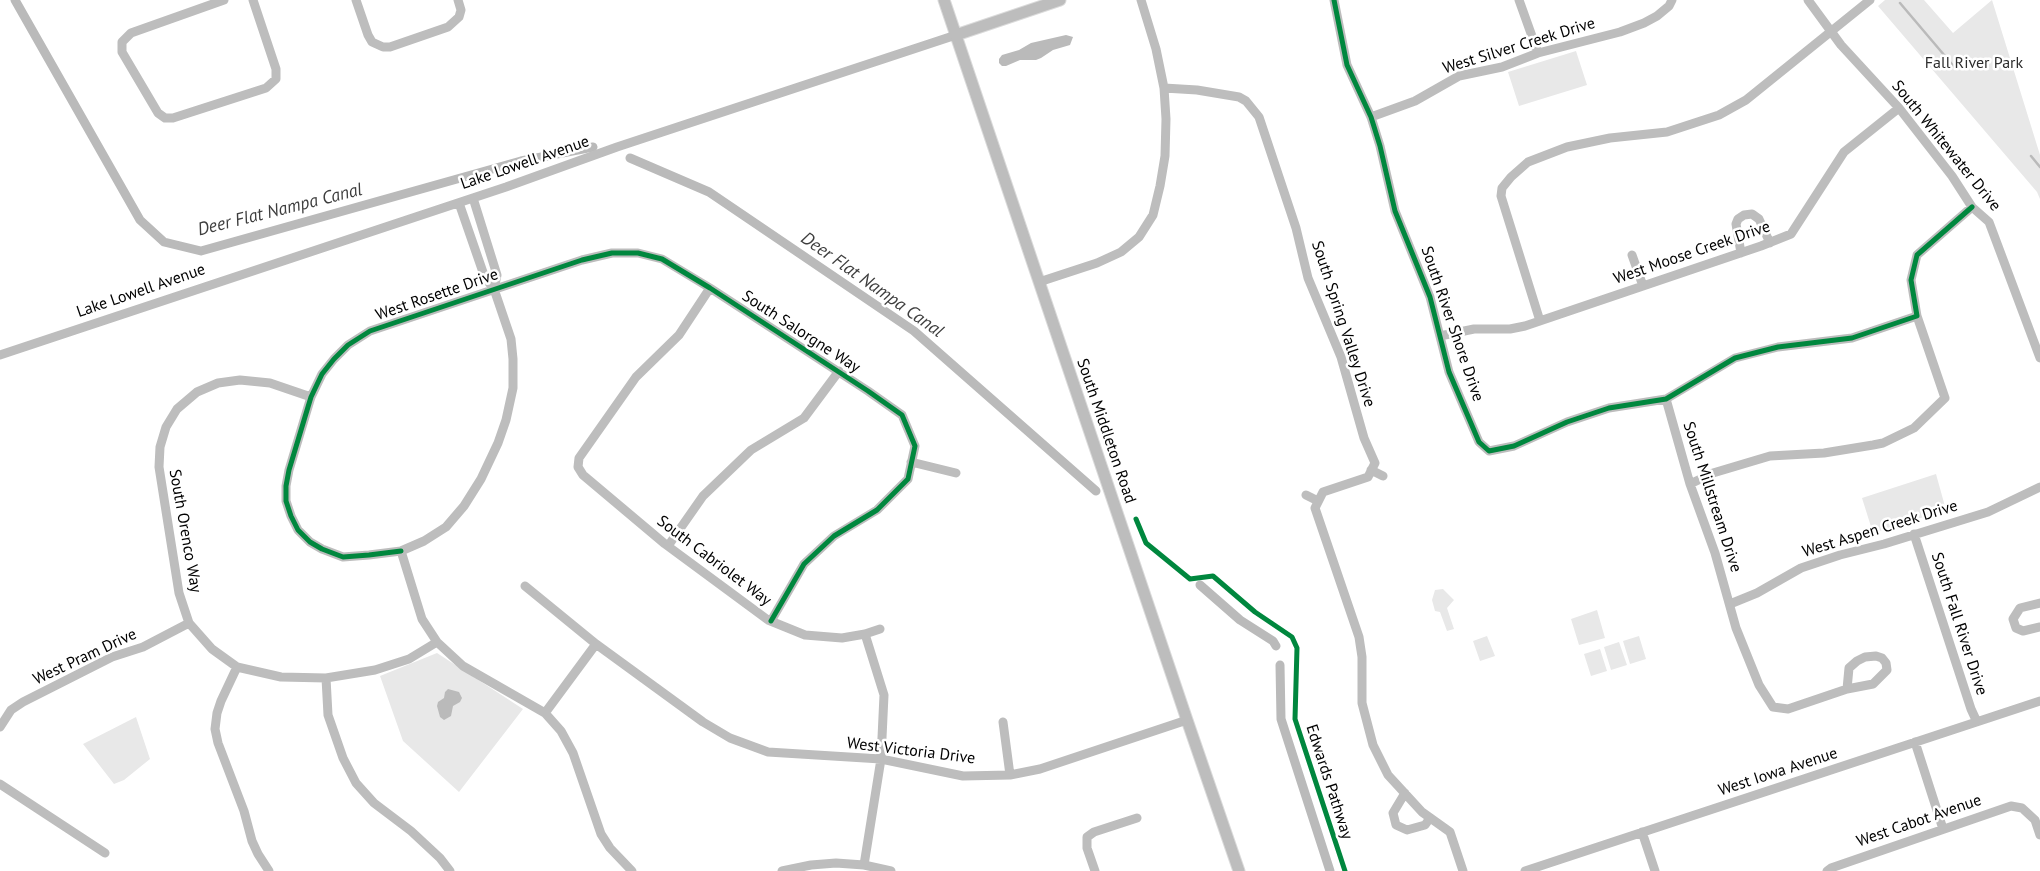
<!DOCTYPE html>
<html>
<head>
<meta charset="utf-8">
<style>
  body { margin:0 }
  canvas { display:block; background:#fff }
</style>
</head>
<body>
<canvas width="2040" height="871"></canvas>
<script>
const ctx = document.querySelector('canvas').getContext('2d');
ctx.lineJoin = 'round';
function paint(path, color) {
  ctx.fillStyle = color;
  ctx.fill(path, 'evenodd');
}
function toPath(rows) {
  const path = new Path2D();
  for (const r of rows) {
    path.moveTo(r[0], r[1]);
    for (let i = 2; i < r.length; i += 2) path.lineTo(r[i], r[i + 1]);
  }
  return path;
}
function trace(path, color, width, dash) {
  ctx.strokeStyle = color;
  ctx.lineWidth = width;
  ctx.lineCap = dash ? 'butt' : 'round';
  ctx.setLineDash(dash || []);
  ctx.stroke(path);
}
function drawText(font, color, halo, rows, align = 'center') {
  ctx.font = font + ' "PT Sans",sans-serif';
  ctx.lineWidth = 5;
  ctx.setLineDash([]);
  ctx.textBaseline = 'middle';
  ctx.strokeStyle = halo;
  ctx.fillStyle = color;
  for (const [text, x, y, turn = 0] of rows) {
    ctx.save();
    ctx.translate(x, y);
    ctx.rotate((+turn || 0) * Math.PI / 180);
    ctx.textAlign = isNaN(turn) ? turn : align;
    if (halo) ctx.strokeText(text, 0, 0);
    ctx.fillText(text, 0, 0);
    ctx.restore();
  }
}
paint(toPath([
  [1885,0,1924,0,1953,33,1992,0,2040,155,2040,199,2037,192,1878,6],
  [1576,51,1587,85,1519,106,1508,72],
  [1936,474,1946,510,1873,533,1862,498],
  [1443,589,1454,600,1447,608,1454,629,1447,631,1440,612,1435,611,1432,600,1435,590],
  [1597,610,1605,638,1579,645,1571,619],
  [1487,636,1495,656,1480,661,1473,641],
  [1639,636,1646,659,1630,664,1623,641],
  [1619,642,1627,665,1611,670,1604,647],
  [1600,649,1607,671,1591,676,1584,654],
  [437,653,523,709,459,792,403,741,380,676],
  [136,717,150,759,124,780,114,784,83,744]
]), '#e8e8e8');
paint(toPath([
  [1066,35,1073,37,1070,45,1053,50,1041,58,1036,60,1020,60,1006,66,1002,66,999,63,999,59,1002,55,1019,50,1031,43],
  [448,689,459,692,462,698,460,702,453,706,451,716,444,720,440,717,437,706,438,702,444,698,445,692]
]), '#bababa');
trace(toPath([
  [1900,3,1956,69],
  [2031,156,2040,167]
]), '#bababa', 2.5);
trace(toPath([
  [15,0,140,220,164,242,201,251,521,161,593,147],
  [630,158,709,192,914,331,1096,491],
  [1200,585,1240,620,1273,641,1276,646],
  [1280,665,1281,719,1330,871]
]), '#bababa', 9);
const major = toPath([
  [944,0,1187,720,1239,871],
  [956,35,1060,0]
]);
trace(major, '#dbdbdb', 13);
trace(toPath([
  [224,0,131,33,122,42,122,52,158,113,165,118,173,118,266,88,276,79,276,69,253,0],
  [356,0,368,35,372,42,383,47,390,47,448,27,459,17,461,10,458,0],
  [1334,0,1347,65,1371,117,1380,146,1395,211,1430,297,1449,372,1479,442,1489,451,1514,446,1567,422,1609,408,1666,399,1735,358,1778,347,1852,338,1917,316,1911,280,1917,255,1972,207],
  [1519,0,1538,53],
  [1808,0,1841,45,1899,108,1952,176,1972,207,1989,222,2040,358],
  [1164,88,1197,90,1239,97,1246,101,1259,117,1296,228,1308,278,1341,357,1364,438,1375,463,1368,477,1323,492,1315,508,1359,637,1362,657,1362,703,1373,745,1388,775,1422,812,1450,832,1463,871],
  [1371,117,1415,101,1459,76,1502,67,1538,53,1620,32,1644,23,1657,16,1669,6,1672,0],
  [459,203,485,278,494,289,497,275,473,198],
  [1741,253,1736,224,1738,219,1744,215,1752,214,1759,219,1770,243],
  [1632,255,1643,286],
  [1039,282,1097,263,1121,252,1139,237,1153,215,1160,186,1165,156,1166,119,1164,88,1156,49,1141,0],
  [710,288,679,335,636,377,579,458,578,467,583,475,665,544,768,620,805,635,842,638,865,634,880,629],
  [494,289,511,339,513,359,513,388,506,420,498,443,481,479,464,506,446,527,424,541,401,551,422,619,437,642,463,666,545,713,561,731,573,753,601,834,610,848,632,871],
  [1540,321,1501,196,1502,188,1511,177,1528,162,1567,147,1610,138,1667,132,1719,115,1746,100,1870,0],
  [1440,336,1474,329,1510,329,1525,326,1761,246,1791,234,1844,152,1899,108],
  [0,355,506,187,617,147,956,35],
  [311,397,270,383,240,380,218,383,197,392,177,409,166,427,160,447,159,467,179,593,189,623,212,649,237,667,281,677,326,678,375,670,409,659,437,642],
  [1666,399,1690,484,1715,553,1736,628,1759,685,1773,707,1788,709,1847,689,1873,684,1887,670,1886,663,1882,658,1876,656,1865,657,1857,661,1849,668,1847,689],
  [911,462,956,473],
  [1371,470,1383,476],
  [1690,484,1713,473,1770,456,1824,453,1873,445,1883,443,1914,428,1945,398,1917,316],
  [1306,495,1318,501],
  [1914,534,1971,709,1977,722],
  [668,546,703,496,751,450,804,418,839,371],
  [401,551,369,555,343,557,322,549,310,542,298,530,291,516,286,501,286,486,289,470,311,397,322,374,334,359,348,345,370,331,582,260,612,253,638,253,662,259,710,288,868,391,902,415,915,446,908,479,877,510,834,536,804,564,771,621],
  [525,586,596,644,703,722,730,738,768,752,881,759,963,776,1010,775,1040,769,1187,720],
  [2040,603,2020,608,2013,619,2016,628,2023,631,2040,627],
  [1730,604,1757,593,1801,568,1840,555,1884,544,1988,512,2040,487],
  [237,667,221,701,217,713,215,729,218,743,244,811,252,841,258,854,269,871],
  [326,678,328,715,343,758,356,783,374,803,411,831,440,858,450,871],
  [545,713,596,644],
  [1003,722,1010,775],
  [0,727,11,710,23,702,112,657,143,647,189,623],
  [1915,742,1943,829],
  [0,784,105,853],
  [1405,793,1393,813,1396,825,1407,830,1425,825,1430,818],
  [1642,832,1655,871],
  [864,865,881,759,884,695,865,634],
  [782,871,811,865,836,863,864,865,891,871],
  [1095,871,1087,848,1087,837,1094,832,1137,818],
  [1525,871,2040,701],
  [1827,871,1831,868,2011,806,2022,808,2035,820,2040,835]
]), '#bdbdbd', 9);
trace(major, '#bdbdbd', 11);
trace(toPath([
  [1334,0,1347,65,1371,117,1380,146,1395,211,1430,297,1449,372,1479,442,1489,451,1514,446,1567,422,1609,408,1666,399,1735,358,1778,347,1852,338,1917,316,1911,280,1917,255,1972,207],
  [1136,519,1146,543,1190,579,1213,576,1255,612,1292,637,1297,648,1295,719,1345,871],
  [401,551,369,555,343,557,322,549,310,542,298,530,291,516,286,501,286,486,289,470,311,397,322,374,334,359,348,345,370,331,582,260,612,253,638,253,662,259,710,288,868,391,902,415,915,446,908,479,877,510,834,536,804,564,771,621]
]), '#00873e', 5);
drawText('16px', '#000', '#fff', [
  ["West Silver Creek Drive",1519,46,-17],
  ["South Whitewater Drive",1946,146,51],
  ["Lake Lowell Avenue",525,163,-19],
  ["West Moose Creek Drive",1692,253,-19],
  ["Lake Lowell Avenue",141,291,-19],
  ["West Rosette Drive",437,295,-19],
  ["South Spring Valley Drive",1343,324,72],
  ["South River Shore Drive",1452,324,71],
  ["South Salorgne Way",801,332,33],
  ["South Middleton Road",1106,431,71],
  ["South Millstream Drive",1712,497,72],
  ["West Aspen Creek Drive",1880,529,-17],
  ["South Orenco Way",185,531,80],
  ["South Cabriolet Way",714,561,37],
  ["South Fall River Drive",1959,624,72],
  ["West Pram Drive",85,657,-25],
  ["West Victoria Drive",911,751,7],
  ["West Iowa Avenue",1778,772,-18],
  ["Edwards Pathway",1329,782,72],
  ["West Cabot Avenue",1919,821,-19]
]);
drawText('16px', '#2d2d2d', '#fff', [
  ["Fall River Park",1974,63]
]);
drawText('italic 18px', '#3e3e3e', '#fff', [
  ["Deer Flat Nampa Canal",280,210,-14],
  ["Deer Flat Nampa Canal",872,285,35]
]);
</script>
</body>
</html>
